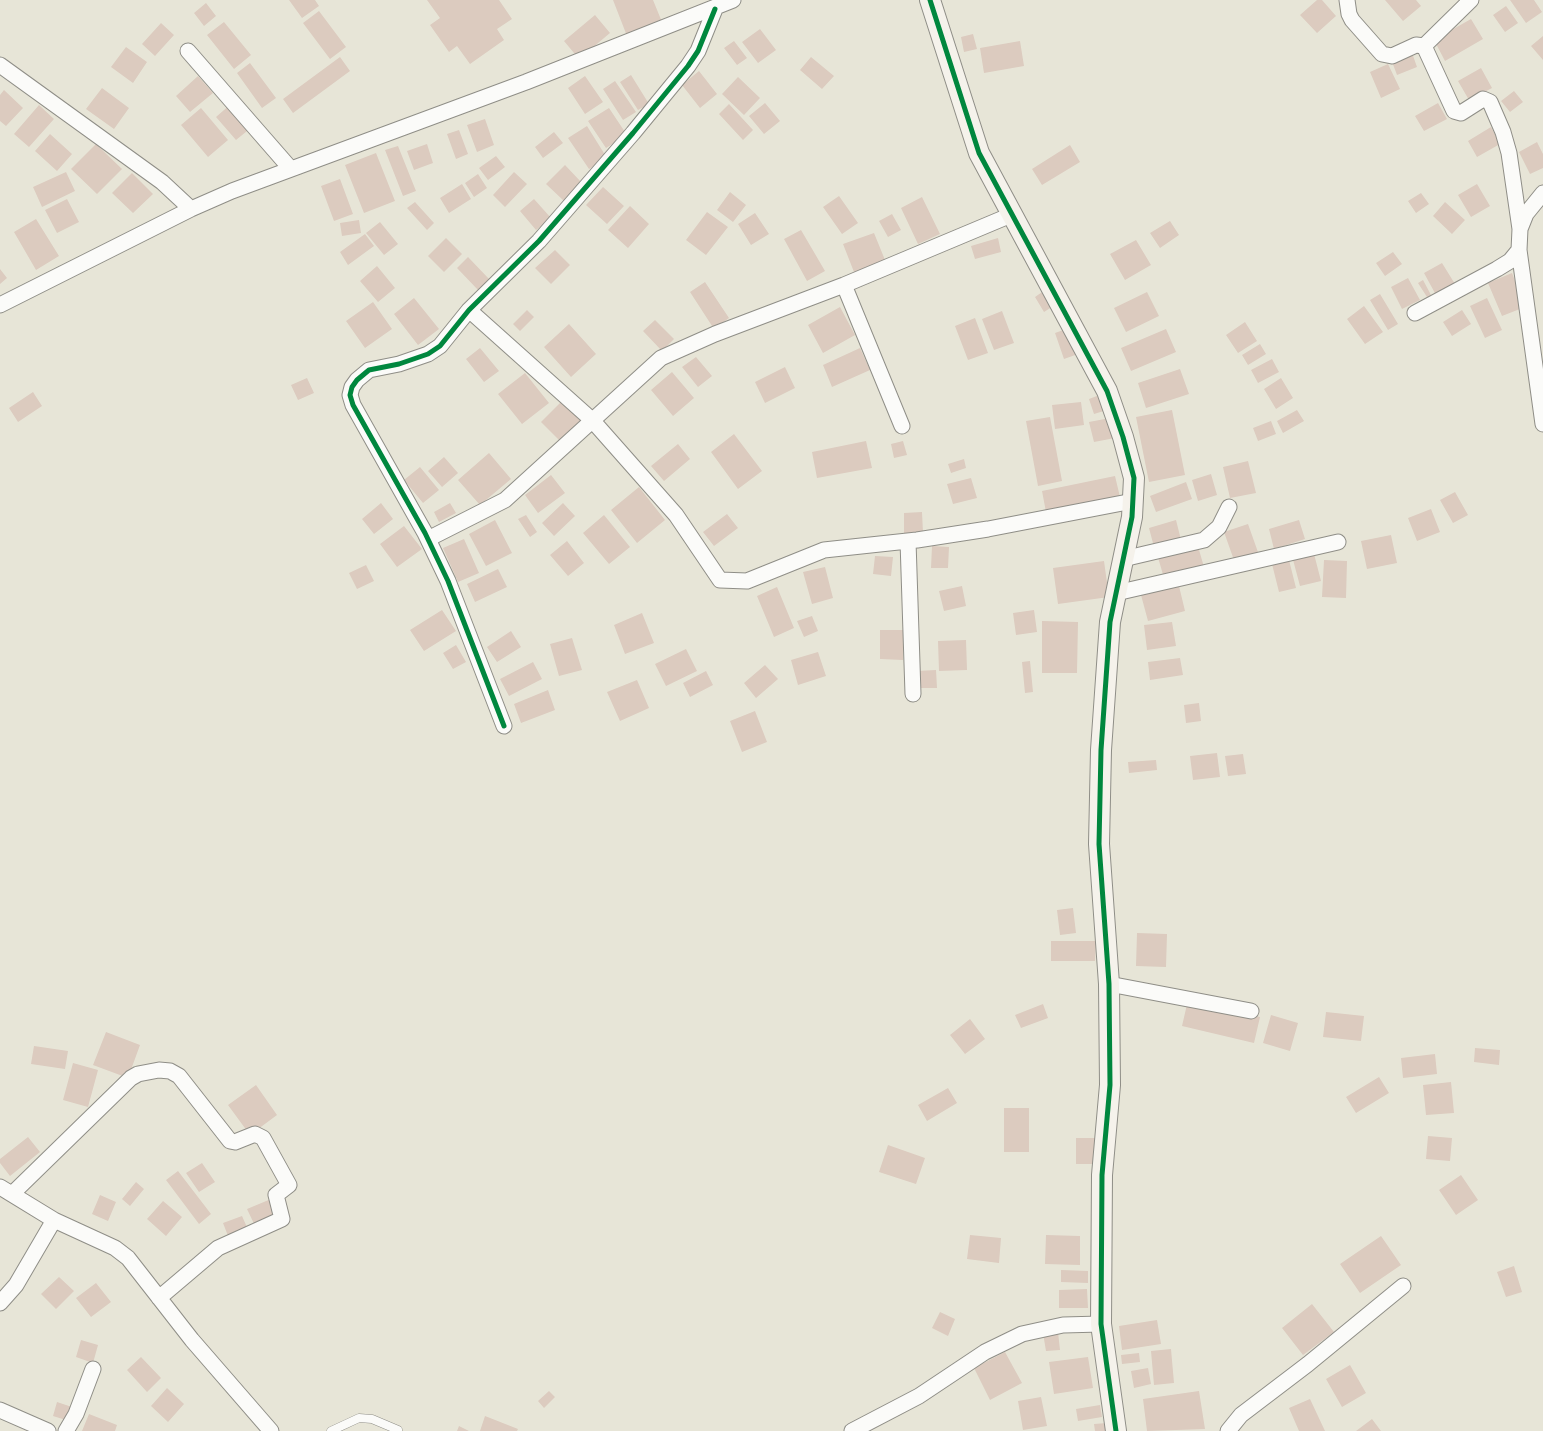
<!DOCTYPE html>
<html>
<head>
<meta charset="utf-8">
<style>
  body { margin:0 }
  canvas { display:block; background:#e7e5d7 }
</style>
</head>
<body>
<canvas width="1543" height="1431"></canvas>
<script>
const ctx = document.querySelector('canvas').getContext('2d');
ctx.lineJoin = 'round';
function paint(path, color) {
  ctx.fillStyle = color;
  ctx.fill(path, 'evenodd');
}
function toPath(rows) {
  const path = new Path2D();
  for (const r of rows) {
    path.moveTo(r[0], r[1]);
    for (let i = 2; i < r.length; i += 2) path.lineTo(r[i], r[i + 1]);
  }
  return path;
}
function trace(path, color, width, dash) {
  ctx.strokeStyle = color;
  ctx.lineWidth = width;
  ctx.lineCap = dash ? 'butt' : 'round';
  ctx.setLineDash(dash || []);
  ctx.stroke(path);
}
paint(toPath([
  [289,0,315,0,319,6,302,18],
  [427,0,499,0,512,19,497,29,504,40,470,64,457,46,449,52,430,25,440,18],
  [613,0,653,0,662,22,627,36],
  [1317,0,1322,0,1336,16,1317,33,1300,15],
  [1385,0,1416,0,1421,6,1403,21],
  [1510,0,1534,0,1542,12,1526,23],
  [206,3,216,16,204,26,194,13],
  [1506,6,1518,23,1505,32,1493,15],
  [319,11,346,47,330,59,303,23],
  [595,15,610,33,579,59,564,41],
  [1471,19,1483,39,1445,61,1434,40],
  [224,22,251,55,234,69,207,35],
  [161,23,174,35,155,56,142,44],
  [760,29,776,50,758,63,742,42],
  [973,34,977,49,964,52,961,37],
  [1543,36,1543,60,1531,46],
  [734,41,747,58,737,65,724,48],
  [1020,41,1024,66,984,73,980,48],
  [126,47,147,62,133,83,111,67],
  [1411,50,1417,67,1397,75,1391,59],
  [340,57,350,71,293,113,283,99],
  [811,57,834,76,822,89,800,70],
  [250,63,276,98,262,108,237,73],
  [1388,64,1400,89,1381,98,1370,72],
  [1481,68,1492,88,1469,100,1458,81],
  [699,71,717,94,700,108,682,85],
  [631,75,649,104,638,110,620,82],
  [198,76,213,93,190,112,176,96],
  [585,76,603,102,585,114,568,88],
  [738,77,760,98,744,115,722,94],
  [615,81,636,112,623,120,603,89],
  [102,88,129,108,114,129,86,109],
  [4,90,23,108,6,126,0,121,0,95],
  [1514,91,1523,102,1510,112,1501,101],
  [232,103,252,127,236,140,216,117],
  [765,103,780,121,764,134,749,116],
  [1438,103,1447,119,1424,131,1415,116],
  [729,104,753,130,743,140,719,114],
  [39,105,54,119,29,147,14,134],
  [201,108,228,140,208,157,181,125],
  [609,108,627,135,606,148,588,121],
  [485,119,494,145,477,152,467,125],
  [587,126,607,158,589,169,568,138],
  [1491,127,1500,144,1477,157,1468,141],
  [459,130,468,154,456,159,447,134],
  [554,132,563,143,543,158,535,147],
  [50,134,72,154,57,171,35,151],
  [1537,142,1543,154,1543,168,1530,174,1519,152],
  [96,144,122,169,97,194,71,169],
  [427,144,433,163,414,170,407,151],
  [1070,145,1080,162,1042,185,1032,169],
  [398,146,416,191,403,196,385,150],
  [376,153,395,201,364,213,345,165],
  [496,156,505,167,488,180,479,168],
  [565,165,582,183,564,201,546,184],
  [66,172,75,191,42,207,33,187],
  [514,172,527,184,505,207,493,195],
  [132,173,153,194,133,213,112,193],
  [478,174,487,188,474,197,465,183],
  [340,179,353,214,334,221,321,186],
  [462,184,471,199,449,213,440,198],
  [1477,184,1490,206,1471,217,1458,195],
  [603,187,624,206,607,224,586,205],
  [730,192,746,205,733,222,717,210],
  [1421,193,1429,204,1416,213,1408,201],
  [839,196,858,223,842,234,823,207],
  [922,197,940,234,918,244,901,208],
  [67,199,79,222,57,233,45,210],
  [534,199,551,218,536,230,520,211],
  [415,202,434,223,427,230,407,208],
  [1445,202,1465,220,1452,234,1433,216],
  [630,206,649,224,628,248,608,230],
  [707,212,728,227,706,255,686,240],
  [755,213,769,234,751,245,738,224],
  [892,214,901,230,888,237,879,221],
  [36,219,59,256,36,270,14,232],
  [359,220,361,233,342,236,340,223],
  [1170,221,1179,235,1160,248,1150,233],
  [380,222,398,244,384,255,366,233],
  [801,230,825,271,807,281,784,239],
  [874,233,885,260,854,272,843,244],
  [365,234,374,246,348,265,340,252],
  [446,238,462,254,444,272,428,256],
  [998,238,1001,252,975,259,971,246],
  [1136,240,1151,265,1125,280,1110,254],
  [555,250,570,265,551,284,535,268],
  [1393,252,1402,264,1385,276,1376,263],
  [468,257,490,280,479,291,457,268],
  [1442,263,1455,284,1436,295,1424,273],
  [377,266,395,288,378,302,360,281],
  [0,269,7,278,0,284],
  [1512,273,1525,307,1502,316,1488,283],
  [1408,278,1420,300,1402,309,1391,287],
  [1423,280,1431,295,1427,297,1418,283],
  [705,282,729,318,714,329,690,292],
  [1045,290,1055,305,1044,312,1035,297],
  [1147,292,1159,316,1126,332,1114,308],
  [1380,294,1398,324,1388,330,1370,300],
  [414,298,439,329,418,345,394,314],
  [1487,298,1502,330,1485,338,1470,306],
  [373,302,392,329,365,348,346,321],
  [1364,306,1383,332,1365,344,1347,319],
  [840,307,855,335,823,353,808,325],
  [527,310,534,317,520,331,513,324],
  [1462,310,1471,324,1452,336,1443,322],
  [1002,311,1014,343,994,350,982,319],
  [975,318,988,353,968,360,955,326],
  [655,320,674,339,662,351,643,331],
  [1245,322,1257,341,1238,353,1226,335],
  [569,324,596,354,571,377,544,347],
  [1069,328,1078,354,1064,359,1055,333],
  [1166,329,1176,352,1131,371,1121,348],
  [1260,344,1266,354,1248,365,1242,355],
  [480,348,499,371,484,382,466,359],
  [860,348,870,370,832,387,823,365],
  [696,357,712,376,698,387,682,367],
  [1272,359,1279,372,1258,383,1251,370],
  [785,367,795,388,765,403,755,382],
  [1180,369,1189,394,1146,408,1138,383],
  [672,372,694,398,673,416,651,390],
  [525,373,549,403,522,424,498,394],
  [307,378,314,393,298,400,291,385],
  [1281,378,1293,398,1276,409,1264,389],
  [33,392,42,406,18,422,9,408],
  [1102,394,1107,410,1094,414,1089,399],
  [562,401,583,421,562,443,541,422],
  [1081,402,1084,425,1055,429,1052,405],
  [1172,410,1185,475,1149,482,1136,417],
  [1297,410,1304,421,1283,433,1277,421],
  [1050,417,1062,481,1038,486,1026,421],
  [1110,418,1115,438,1094,442,1089,422],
  [1271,421,1276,434,1258,441,1253,428],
  [734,434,762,471,738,489,711,452],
  [866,441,872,468,817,478,812,452],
  [903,441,907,455,894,458,891,444],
  [678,444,690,459,664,481,651,466],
  [489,453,511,479,480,505,458,480],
  [444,457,458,473,442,487,428,471],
  [964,459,966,468,951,473,948,464],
  [1248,461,1256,493,1230,498,1223,467],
  [420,467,439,490,423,503,404,480],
  [1211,474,1217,495,1198,501,1192,480],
  [551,475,565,493,538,513,525,495],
  [1115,476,1120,497,1046,512,1042,491],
  [971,478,977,498,953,504,947,484],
  [1186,482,1192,499,1156,512,1150,496],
  [639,487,665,520,637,543,611,510],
  [1455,492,1468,515,1453,523,1440,500],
  [381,503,393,519,374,534,362,519],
  [450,503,456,513,439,522,434,512],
  [563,503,575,516,554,536,542,523],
  [1431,509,1440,532,1417,541,1408,518],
  [922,512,923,533,904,533,904,513],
  [727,514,738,528,714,546,703,532],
  [526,515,537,532,530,537,518,519],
  [604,515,630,547,609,564,583,533],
  [495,520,512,553,486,566,469,534],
  [1176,520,1181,540,1154,547,1149,528],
  [1299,520,1305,539,1274,549,1269,529],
  [1248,524,1259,555,1235,563,1224,532],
  [404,526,422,549,397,567,380,544],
  [1391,535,1397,563,1367,569,1361,541],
  [464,539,479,573,458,582,443,548],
  [567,541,584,563,568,576,550,555],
  [1197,543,1204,567,1164,578,1157,554],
  [932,546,949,547,948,568,931,568],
  [1313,550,1321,581,1300,586,1292,556],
  [875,556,893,557,891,576,873,574],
  [1289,560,1296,588,1279,592,1272,564],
  [1324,560,1347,561,1346,598,1322,597],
  [1104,561,1109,597,1058,604,1053,568],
  [366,565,374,581,357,589,349,573],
  [825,567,833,598,812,604,803,572],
  [498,569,507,587,475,602,467,584],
  [962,586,966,606,944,611,939,591],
  [1179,586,1185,611,1148,621,1141,595],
  [777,587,794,628,774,637,757,596],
  [442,610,456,631,424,651,410,630],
  [1034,610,1037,632,1016,635,1013,613],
  [642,613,654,643,625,654,614,625],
  [812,616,818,631,804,637,797,621],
  [1042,621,1078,622,1077,673,1042,673],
  [1172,622,1176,646,1147,650,1144,625],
  [880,630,903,630,903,660,880,659],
  [511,631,521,647,497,662,487,647],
  [572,638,582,670,559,676,550,644],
  [966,640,967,670,939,671,938,641],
  [456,645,466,662,453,669,443,653],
  [686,649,697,671,666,686,655,664],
  [818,652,826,676,798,685,791,660],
  [1180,658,1183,675,1150,680,1148,662],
  [1030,661,1033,692,1025,693,1022,662],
  [533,662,542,679,509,696,500,679],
  [765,665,778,679,756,698,744,683],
  [936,670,937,688,918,688,917,671],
  [706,671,713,685,690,697,683,683],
  [637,680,649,708,620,721,607,692],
  [548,690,555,710,521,723,514,704],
  [1199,703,1201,721,1186,723,1184,705],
  [755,711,767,742,742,752,730,721],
  [1217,753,1220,777,1193,780,1190,756],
  [1243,754,1246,774,1228,776,1225,756],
  [1156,760,1157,770,1129,773,1128,762],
  [1073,908,1076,933,1060,935,1057,910],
  [1137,933,1167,934,1166,967,1136,966],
  [1051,941,1096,941,1095,961,1051,961],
  [1188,1000,1260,1017,1254,1043,1182,1026],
  [1043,1004,1048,1018,1021,1028,1015,1015],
  [1326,1012,1364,1016,1361,1041,1323,1037],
  [1271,1015,1298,1023,1290,1051,1263,1043],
  [970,1019,985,1039,965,1054,950,1035],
  [106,1032,140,1045,128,1078,93,1065],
  [34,1046,68,1051,65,1069,31,1064],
  [1475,1048,1500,1050,1499,1065,1474,1062],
  [1435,1054,1437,1074,1403,1078,1401,1058],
  [73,1063,98,1070,88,1107,63,1100],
  [1379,1077,1389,1093,1356,1113,1346,1097],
  [1451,1082,1454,1113,1426,1115,1423,1085],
  [256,1085,277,1115,250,1135,228,1105],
  [948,1088,957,1103,927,1121,918,1105],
  [1004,1108,1029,1108,1029,1152,1004,1152],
  [1428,1136,1452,1138,1450,1161,1426,1159],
  [28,1137,40,1152,10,1176,0,1163,0,1159],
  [1076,1138,1100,1138,1099,1164,1076,1164],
  [888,1145,925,1158,916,1184,879,1172],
  [202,1163,215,1182,199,1192,186,1173],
  [178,1171,211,1214,199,1224,166,1180],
  [1461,1175,1478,1200,1456,1215,1439,1190],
  [136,1182,144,1189,130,1206,122,1199],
  [100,1195,116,1202,108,1221,92,1214],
  [271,1199,280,1219,257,1230,247,1209],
  [163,1201,182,1217,166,1236,147,1219],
  [242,1216,250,1234,230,1241,223,1223],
  [970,1235,1001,1238,999,1263,967,1259],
  [1046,1235,1080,1236,1080,1265,1045,1264],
  [1381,1236,1401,1265,1360,1293,1340,1264],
  [1514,1266,1522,1292,1506,1297,1497,1272],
  [1061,1270,1088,1271,1088,1283,1061,1282],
  [59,1277,74,1291,56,1309,41,1294],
  [96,1283,111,1302,91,1317,76,1298],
  [1087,1289,1088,1308,1059,1308,1059,1290],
  [1312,1304,1334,1332,1303,1355,1282,1328],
  [940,1312,955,1319,948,1336,932,1328],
  [1157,1320,1161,1344,1122,1350,1119,1326],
  [1058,1332,1060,1350,1046,1351,1043,1333],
  [81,1340,98,1345,93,1363,76,1357],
  [1171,1349,1174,1383,1154,1385,1151,1351],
  [1005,1352,1022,1383,990,1400,974,1368],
  [1139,1353,1140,1362,1122,1364,1121,1355],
  [141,1357,161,1378,147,1392,127,1370],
  [1088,1357,1093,1388,1054,1394,1049,1362],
  [1350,1365,1366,1393,1342,1407,1326,1379],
  [1148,1368,1151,1384,1134,1388,1131,1371],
  [167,1388,184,1404,168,1422,151,1406],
  [549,1391,555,1397,544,1408,538,1401],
  [1199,1391,1205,1429,1147,1431,1143,1399],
  [1041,1397,1047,1426,1023,1430,1018,1401],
  [1310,1399,1325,1431,1299,1431,1289,1408],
  [57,1402,72,1407,69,1421,53,1416],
  [1100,1405,1102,1417,1078,1421,1076,1409],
  [89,1414,117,1425,115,1431,82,1431],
  [485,1416,518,1429,517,1431,480,1431],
  [1372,1419,1381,1431,1356,1431],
  [1107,1423,1108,1431,1095,1431,1094,1424],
  [459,1426,469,1431,457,1431]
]), '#dccbbf');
const lane = toPath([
  [331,1431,359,1418,372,1419,398,1430]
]);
const street = toPath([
  [1347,0,1349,14,1352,20,1382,54,1392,56,1416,45,1424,46,1454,111,1461,113,1483,99,1490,102,1503,132,1509,153,1520,229],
  [1424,46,1471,0],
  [188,51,290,168],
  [0,65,162,182,191,209],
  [1543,193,1526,214,1520,229,1519,250,1543,424],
  [844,285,902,426],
  [0,305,191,209,232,191,526,82,733,0],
  [469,310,592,420,676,515,720,580,747,581,824,550,917,540,988,529,1133,501],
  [1415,313,1497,269,1510,261,1519,250],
  [428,539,505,500,661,358,715,334,844,285,1011,215],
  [908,541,913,694],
  [1123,559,1204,540,1219,527,1229,507],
  [1116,593,1338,542],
  [504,726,448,581,425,533,353,405,350,395,352,387,357,380,369,370,399,364,428,354,440,346,469,310,539,241,633,133,688,66,698,51,715,9],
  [1109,984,1251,1011],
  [0,1187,54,1220,115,1248,128,1258,192,1340,271,1431],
  [12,1194,131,1078,138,1074,159,1070,170,1071,179,1076,230,1141,235,1142,255,1134,263,1138,289,1185,276,1195,282,1219,218,1248,159,1298],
  [0,1303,16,1285,54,1220],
  [0,1410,48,1431],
  [66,1431,76,1414,93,1369],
  [852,1431,919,1396,985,1352,1022,1334,1063,1325,1101,1324],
  [1228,1431,1241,1415,1308,1364,1403,1286]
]);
const secondary = toPath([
  [930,0,979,153,1107,391,1123,437,1134,478,1132,517,1110,622,1101,750,1099,844,1109,984,1110,1085,1102,1175,1101,1324,1116,1431]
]);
trace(lane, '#8f8e87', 9);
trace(street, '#8f8e87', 17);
trace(secondary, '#8f8e87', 22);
trace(lane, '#fbfbf9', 8);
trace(street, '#fbfbf9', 15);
trace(secondary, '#f5f2eb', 20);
trace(toPath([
  [930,0,979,153,1107,391,1123,437,1134,478,1132,517,1110,622,1101,750,1099,844,1109,984,1110,1085,1102,1175,1101,1324,1116,1431],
  [504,726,448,581,425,533,353,405,350,395,352,387,357,380,369,370,399,364,428,354,440,346,469,310,539,241,633,133,688,66,698,51,715,9]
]), '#00873e', 5);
</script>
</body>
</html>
